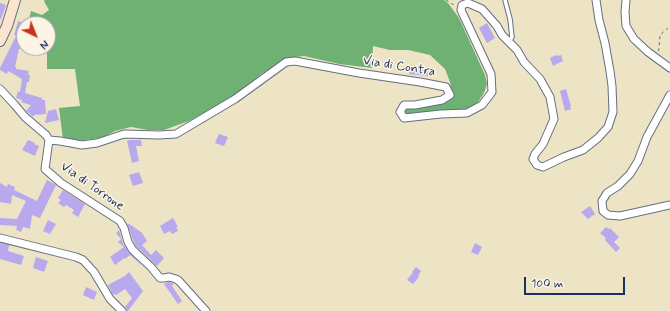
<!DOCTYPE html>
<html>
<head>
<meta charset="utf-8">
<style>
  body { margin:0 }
  #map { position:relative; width:670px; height:311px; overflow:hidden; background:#ede4c5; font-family:Mynerve,sans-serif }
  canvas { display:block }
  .north { position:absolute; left:16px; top:16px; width:40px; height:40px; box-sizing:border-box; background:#fcf5e5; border:1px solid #a2a6af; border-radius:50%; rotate:137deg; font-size:11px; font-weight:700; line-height:16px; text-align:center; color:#1b2f5e }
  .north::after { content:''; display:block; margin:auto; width:14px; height:18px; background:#c8321e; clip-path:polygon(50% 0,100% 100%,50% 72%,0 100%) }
  .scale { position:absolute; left:524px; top:277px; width:101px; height:18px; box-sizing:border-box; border:2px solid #1b2f5e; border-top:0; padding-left:5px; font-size:12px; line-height:14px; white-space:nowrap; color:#1b2f5e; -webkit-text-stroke:3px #fcf5e5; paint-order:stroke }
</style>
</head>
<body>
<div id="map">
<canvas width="670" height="311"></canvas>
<div class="north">N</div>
<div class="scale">100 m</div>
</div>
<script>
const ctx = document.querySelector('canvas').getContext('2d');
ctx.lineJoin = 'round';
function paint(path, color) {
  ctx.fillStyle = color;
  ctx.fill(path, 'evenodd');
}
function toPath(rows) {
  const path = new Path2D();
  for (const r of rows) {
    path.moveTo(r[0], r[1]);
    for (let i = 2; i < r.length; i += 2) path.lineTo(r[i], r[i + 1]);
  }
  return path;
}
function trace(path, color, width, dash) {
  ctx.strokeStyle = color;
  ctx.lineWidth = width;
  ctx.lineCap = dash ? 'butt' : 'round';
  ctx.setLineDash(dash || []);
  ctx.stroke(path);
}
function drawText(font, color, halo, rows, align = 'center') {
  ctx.font = font + ' Mynerve,sans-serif';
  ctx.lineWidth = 3;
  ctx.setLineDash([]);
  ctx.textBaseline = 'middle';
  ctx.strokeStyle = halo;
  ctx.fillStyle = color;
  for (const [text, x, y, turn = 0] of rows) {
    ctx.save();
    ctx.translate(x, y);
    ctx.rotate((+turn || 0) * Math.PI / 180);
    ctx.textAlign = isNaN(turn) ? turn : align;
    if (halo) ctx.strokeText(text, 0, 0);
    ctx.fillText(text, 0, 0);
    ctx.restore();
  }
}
paint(toPath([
  [44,0,444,0,448,3,459,18,485,75,487,84,484,93,478,102,472,106,462,110,412,115,405,114,403,111,405,107,452,94,450,82,445,69,430,55,408,50,390,50,373,46,372,68,339,64,304,56,287,58,261,74,239,93,189,121,164,130,148,130,131,127,115,131,101,138,77,141,63,139,59,108,80,106,75,69,47,69,47,50,50,41,51,25,36,22,29,20,31,11,42,15,49,10,45,3]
]), '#6fb073');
paint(toPath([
  [0,3,6,5,1,19,0,19],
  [18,21,24,23,24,38,20,49,19,49,15,67,16,67,16,69,29,71,28,75,30,75,29,82,27,82,25,93,42,98,42,100,45,100,46,114,34,115,33,117,29,113,26,111,31,105,21,102,22,100,16,98,18,91,20,92,22,79,8,71,7,74,0,70,0,68,16,36,14,35],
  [487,23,495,38,487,43,479,28],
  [556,55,557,56,561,55,563,61,553,66,550,58],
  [410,65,429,68,428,76,409,74],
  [566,89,571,106,570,106,571,109,565,111,560,91],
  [56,109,59,120,45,123,48,111],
  [219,134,228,137,224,146,215,143],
  [28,140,35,143,34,144,39,146,35,156,22,150],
  [130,140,141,140,142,146,136,146,139,161,132,163,127,141],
  [139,172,143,183,133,186,129,175],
  [47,180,56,185,40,218,32,215,30,229,23,227,21,232,16,230,17,226,0,225,0,218,17,219,26,201,12,195,11,204,0,202,0,183,7,187,8,184,15,187,14,190,37,201],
  [63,190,85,204,78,217,72,213,74,210,66,205,64,207,58,203,61,200,58,198],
  [590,206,595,214,588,219,581,212],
  [173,218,178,227,176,227,178,231,172,234,170,231,164,234,160,226],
  [48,220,56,224,50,234,43,231],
  [127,223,131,225,142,233,147,241,142,245,151,255,156,250,164,258,157,266,136,246,133,240],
  [606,227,609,229,610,228,619,237,614,242,620,248,616,252,605,240,606,238,600,233],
  [119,230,123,244,128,251,141,265,130,255,125,259,124,258,115,265,110,257,124,247,118,242,121,239,116,233],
  [0,243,9,245,8,251,24,256,21,265,0,259],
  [475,243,482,247,478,255,471,252],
  [36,257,48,261,44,272,33,268],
  [416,267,421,271,418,276,419,277,413,284,407,280,413,272,412,272],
  [129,272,143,291,128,311,127,311,125,307,132,298,125,289,116,295,115,294,113,295,108,285,125,276],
  [169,282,173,283,173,284,172,286,182,301,178,304,164,284],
  [86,287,97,292,94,300,83,295]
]), '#b8a8ee');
const lane = toPath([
  [505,0,510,19,512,37,509,42]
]);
const street = toPath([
  [626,0,625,12,626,26,634,39,648,52,670,68],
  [0,89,14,104,25,117,46,135,49,140,60,141,82,145,97,143,124,134,159,135,176,134,235,99,286,62,295,61,359,73,420,82,446,87,450,95,442,100,415,105,404,105,400,112,404,118,441,114,467,113,482,105,492,92,491,74,461,10,462,5,468,3,482,9,497,26,502,35,517,50,524,62,540,79,550,97,554,119,543,144,535,154,533,159,537,165,543,167,564,157,583,150,598,138,608,127,613,112,612,86,610,71,605,43,599,20,596,0],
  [670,95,647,137,638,161,630,174,618,186,607,193,602,201,603,211,608,215,620,216,670,205],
  [49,140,45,169,61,183,72,190,120,221,124,228,128,242,132,249,137,254,151,267,160,278,164,278,169,277,176,279,179,281,206,311],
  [0,238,76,257,83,260,94,272,110,299,122,311]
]);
const secondary = toPath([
  [0,41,7,26,15,0]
]);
trace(lane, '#646e82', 5.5);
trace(street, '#646e82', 9);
trace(secondary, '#646e82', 12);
trace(toPath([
  [446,0,454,5],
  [658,51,659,49,660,35,668,28,670,27]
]), '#646e82', 1, [3, 3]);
trace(lane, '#fff', 3.5);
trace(street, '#fff', 7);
trace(secondary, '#fce5cf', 10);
drawText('13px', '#1b2f5e', '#fcf5e5', [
  ["Via di Contra",399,67,9],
  ["Via di Torrone",92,187,35]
]);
</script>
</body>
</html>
